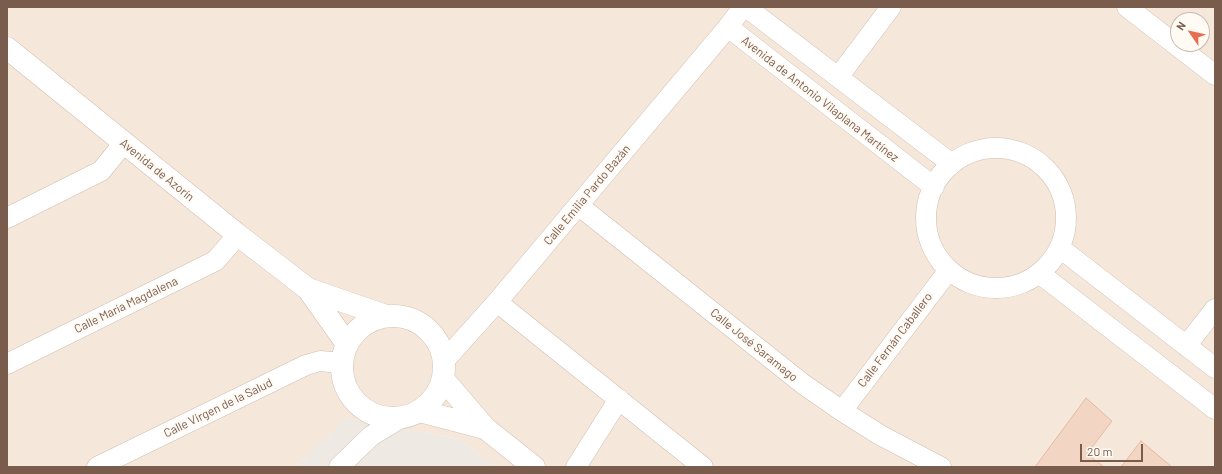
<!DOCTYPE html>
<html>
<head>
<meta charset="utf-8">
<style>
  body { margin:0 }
  #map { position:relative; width:1222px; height:474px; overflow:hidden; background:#fdf6ec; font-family:Barlow,sans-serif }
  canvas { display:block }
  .frame { position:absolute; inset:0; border:8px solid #7a5c4d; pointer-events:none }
  .north { position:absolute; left:1170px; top:12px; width:40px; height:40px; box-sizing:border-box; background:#fffaf3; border:1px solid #cabbb1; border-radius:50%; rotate:304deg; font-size:11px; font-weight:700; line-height:16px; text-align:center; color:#7a5c4d }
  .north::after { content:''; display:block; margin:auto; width:14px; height:18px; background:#e76f51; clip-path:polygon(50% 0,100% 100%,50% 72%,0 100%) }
  .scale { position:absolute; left:1080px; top:444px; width:63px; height:18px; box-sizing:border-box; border:2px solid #7a5c4d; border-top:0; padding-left:5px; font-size:12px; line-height:14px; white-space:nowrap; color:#7a5c4d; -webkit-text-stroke:3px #fffaf3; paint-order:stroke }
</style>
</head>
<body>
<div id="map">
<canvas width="1222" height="474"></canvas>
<div class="frame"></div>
<div class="north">N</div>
<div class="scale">20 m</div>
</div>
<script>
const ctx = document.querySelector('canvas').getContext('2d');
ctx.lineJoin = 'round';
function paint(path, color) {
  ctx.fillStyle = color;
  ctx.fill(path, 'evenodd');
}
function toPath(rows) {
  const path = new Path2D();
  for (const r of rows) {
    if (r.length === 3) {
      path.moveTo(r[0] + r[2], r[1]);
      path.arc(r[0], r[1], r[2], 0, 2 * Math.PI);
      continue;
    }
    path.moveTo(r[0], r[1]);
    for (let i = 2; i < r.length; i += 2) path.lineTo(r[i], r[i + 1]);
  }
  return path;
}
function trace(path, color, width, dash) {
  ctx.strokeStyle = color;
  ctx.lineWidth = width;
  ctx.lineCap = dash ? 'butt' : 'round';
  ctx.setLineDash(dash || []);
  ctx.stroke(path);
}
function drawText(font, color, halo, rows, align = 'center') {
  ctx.font = font + ' Barlow,sans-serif';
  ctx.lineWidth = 4;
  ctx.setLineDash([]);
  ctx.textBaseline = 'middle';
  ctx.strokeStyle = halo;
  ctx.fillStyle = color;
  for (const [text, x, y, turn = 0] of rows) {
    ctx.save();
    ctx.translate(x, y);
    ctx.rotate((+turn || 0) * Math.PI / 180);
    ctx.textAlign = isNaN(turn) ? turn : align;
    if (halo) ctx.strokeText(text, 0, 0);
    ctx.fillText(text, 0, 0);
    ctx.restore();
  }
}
paint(toPath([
  [7,7,1215,7,1215,467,497,467,459,439,346,418,295,467,7,467],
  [1178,20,1202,20,1202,44,1178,44]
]), '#f5e8da');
paint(toPath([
  [346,418,459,439,497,467,295,467]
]), '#efe9e4');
const building = toPath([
  [1086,398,1112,421,1087,454,1104,467,1035,467,1086,398],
  [1141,441,1172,467,1121,467,1141,441]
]);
paint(building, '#f3d5c3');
trace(building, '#e6bba3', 1);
const street = toPath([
  [746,7,952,164],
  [1127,7,1215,75],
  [728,27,934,187],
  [839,76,891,7],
  [996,218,70],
  [578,205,803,384,842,411,880,435,941,467],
  [7,218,101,171,124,143],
  [1060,248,1215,368],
  [1039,273,1215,409],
  [497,302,703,467],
  [1186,346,1215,309],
  [444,361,497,302,728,27,743,7],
  [7,364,215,261,238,235],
  [842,411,949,270],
  [97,467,306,365,320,361,341,363],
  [339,467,371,436,399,419],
  [576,467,619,399]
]);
const secondary = toPath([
  [7,48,238,235,308,289,347,344],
  [308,289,386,316],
  [393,367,51],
  [443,379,485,428,534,467],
  [420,411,485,428]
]);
trace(street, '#d1beb0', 21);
trace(secondary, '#d6c0b0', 23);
trace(street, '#fff', 20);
trace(secondary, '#fff', 22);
drawText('12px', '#7a5c4d', '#fffaf3', [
  ["Avenida de Antonio Vilaplana Martínez",820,99,38],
  ["Avenida de Azorín",157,170,39],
  ["Calle Emilia Pardo Bazán",587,195,-50],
  ["Calle María Magdalena",126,305,-26],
  ["Calle Fernán Caballero",895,340,-53],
  ["Calle José Saramago",754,345,39],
  ["Calle Virgen de la Salud",218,408,-26]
]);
</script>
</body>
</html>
